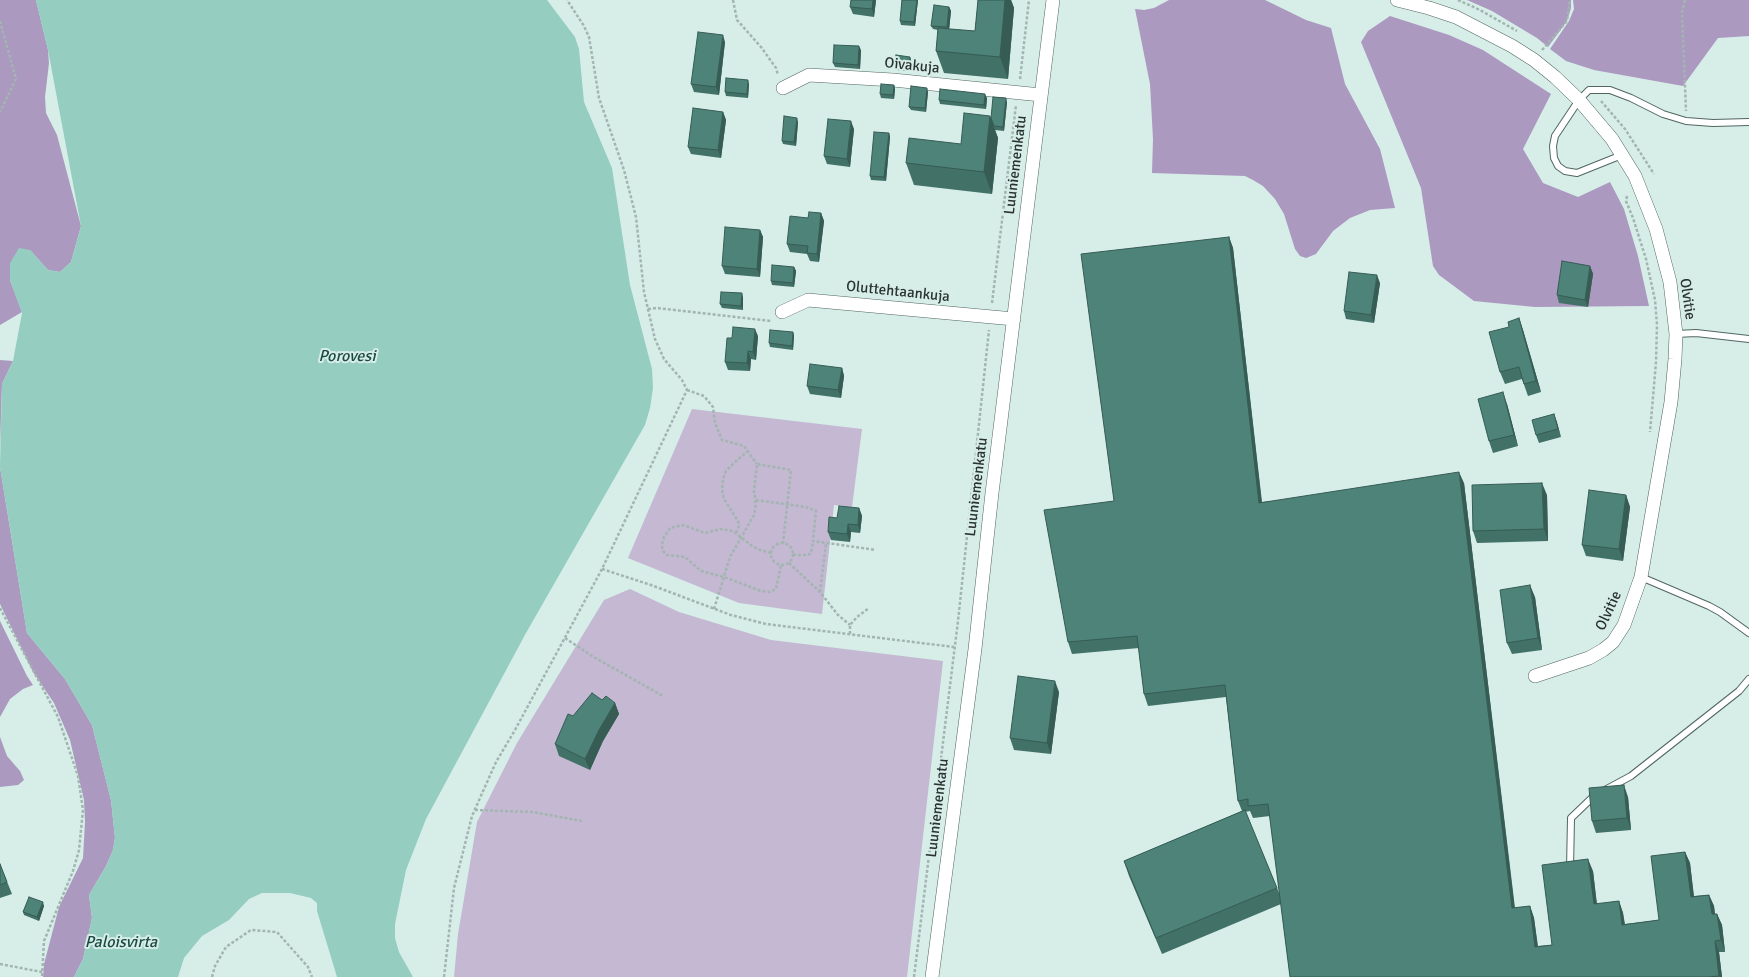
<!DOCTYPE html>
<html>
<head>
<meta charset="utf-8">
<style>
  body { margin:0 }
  canvas { display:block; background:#d6ede8 }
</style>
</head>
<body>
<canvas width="1749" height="977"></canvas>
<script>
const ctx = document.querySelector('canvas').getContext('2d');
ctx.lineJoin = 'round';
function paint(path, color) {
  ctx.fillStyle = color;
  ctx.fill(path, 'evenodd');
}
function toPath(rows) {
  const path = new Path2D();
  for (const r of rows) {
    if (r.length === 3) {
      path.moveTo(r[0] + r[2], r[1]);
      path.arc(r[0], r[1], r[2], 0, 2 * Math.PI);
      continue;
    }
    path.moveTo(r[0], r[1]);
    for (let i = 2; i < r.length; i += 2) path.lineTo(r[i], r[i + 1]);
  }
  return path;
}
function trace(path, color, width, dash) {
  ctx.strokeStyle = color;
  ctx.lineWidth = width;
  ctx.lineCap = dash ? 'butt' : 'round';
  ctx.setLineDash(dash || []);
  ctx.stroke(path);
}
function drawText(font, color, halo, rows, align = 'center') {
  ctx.font = font + ' Signika,sans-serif';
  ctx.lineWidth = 4;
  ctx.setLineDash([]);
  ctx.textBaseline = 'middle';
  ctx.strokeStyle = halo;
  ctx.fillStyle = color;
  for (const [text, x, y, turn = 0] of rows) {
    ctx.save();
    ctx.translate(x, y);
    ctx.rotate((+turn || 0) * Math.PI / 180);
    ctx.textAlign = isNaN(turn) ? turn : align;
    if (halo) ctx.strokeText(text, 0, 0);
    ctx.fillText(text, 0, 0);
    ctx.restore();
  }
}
paint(toPath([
  [692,409,862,429,852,507,834,505,822,614,739,603,628,558],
  [630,589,679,612,771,640,943,661,907,977,454,977,458,934,477,822,517,743,604,600]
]), '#c4b8d2');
paint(toPath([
  [0,0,36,0,48,50,49,63,45,97,46,113,57,135,81,226,71,262,60,272,48,270,30,250,10,280,22,312,0,325],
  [1169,0,1265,0,1306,20,1331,28,1345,84,1380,149,1395,208,1370,210,1350,218,1333,231,1316,254,1306,258,1300,256,1295,249,1284,214,1275,199,1263,186,1253,180,1245,176,1152,173,1153,139,1150,84,1135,9,1144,10,1154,8],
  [1467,0,1571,0,1571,8,1567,21,1548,47,1537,38,1492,11],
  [1573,0,1749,0,1749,36,1718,38,1683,86,1594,70,1566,61,1550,49,1569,21,1574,9],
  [1390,16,1449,35,1483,50,1551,94,1523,149,1543,183,1578,197,1610,182,1624,209,1638,256,1649,306,1535,307,1474,301,1439,275,1433,266,1421,188,1361,42,1368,31],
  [0,360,13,361,2,384,0,447],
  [0,467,27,633,65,679,92,725,111,800,115,838,113,850,106,866,89,895,92,918,83,959,74,977,43,977,44,964,59,907,83,858,85,822,84,800,70,740,54,703,33,672,0,604],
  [0,621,27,676,33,685,23,689,10,699,0,717],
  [0,737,7,756,20,771,24,780,18,785,0,787]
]), '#ab99c0');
paint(toPath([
  [36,0,547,0,575,37,579,49,584,102,612,168,630,285,652,369,653,388,650,408,645,425,526,633,426,819,406,870,395,924,395,938,399,952,413,977,337,977,317,911,317,903,311,898,290,893,262,893,249,899,229,920,202,936,184,958,178,977,74,977,83,959,92,918,89,895,106,866,113,850,115,838,111,800,92,725,65,679,27,633,0,467,2,384,13,361,22,313,10,280,10,263,19,248,30,250,48,270,60,272,71,262,81,226,48,50]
]), '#96cdc1');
const service = toPath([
  [1622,155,1577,173,1565,171,1558,166,1554,158,1553,146,1555,136,1579,100,1589,90,1610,90,1631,98,1663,114,1686,121,1713,123,1749,122],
  [1676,334,1696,333,1749,339],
  [1641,577,1709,606,1720,612,1749,633],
  [1605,790,1631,776,1739,691,1749,679],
  [1570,869,1571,818,1595,795]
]);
const minor = toPath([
  [1397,0,1429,8,1456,17,1512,46,1534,60,1555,77,1579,100,1612,139,1635,176,1656,229,1670,282,1676,334,1675,359,1671,402,1641,577,1624,625,1613,642,1603,650,1589,658,1535,676],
  [783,88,809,75,893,80,1041,95],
  [782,312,808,300,1014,319],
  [932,977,975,649,992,493,1053,0]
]);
trace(service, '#526661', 8);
trace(minor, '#526661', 14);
trace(toPath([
  [733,0,737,20,761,47,776,68,778,75],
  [1458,0,1480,10,1517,31],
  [1685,0,1682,12,1686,111],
  [0,21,16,79,0,112],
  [1542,50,1567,21,1570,0],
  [1020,79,1029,0],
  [1601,101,1625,129,1654,174],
  [1627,196,1626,201,1633,218,1646,259,1655,300,1657,325,1656,362,1650,432],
  [992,303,1016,105],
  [648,309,657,308,771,321],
  [687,390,704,396,713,407,715,423,722,440,744,446,757,464],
  [756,500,806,507,816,511,813,541,876,550],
  [736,533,739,526,738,521,724,499,722,490,723,479,726,471,735,462,748,451],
  [782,554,11],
  [771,553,760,550,752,546,733,531,721,529,705,533,683,525,670,528,663,539,662,546,663,551,667,555,685,557,701,571,724,577,761,591,770,592,776,589,781,565],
  [793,555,808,555,811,553,813,541],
  [789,563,820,592,838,615,850,625],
  [602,569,651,585,731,615,766,624,954,647],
  [820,592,826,543],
  [0,608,58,717,78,776,83,810,79,850,73,871,44,941,42,977],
  [714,609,730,557,754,515,756,504,754,491,757,464,791,470,783,543],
  [850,634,850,625,857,617,869,608],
  [565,638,592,656,663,696],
  [475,810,533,812,582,821],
  [0,964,42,972],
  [212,977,215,966,226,947,251,930,277,932,308,967,312,977],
  [444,977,454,888,472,816,496,762,515,730,602,569,687,390,682,380,664,359,655,339,644,292,636,217,624,170,599,98,589,37,584,26,567,0],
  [914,977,958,621,989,330]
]), '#a3b5b1', 2.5, [3, 2]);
trace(service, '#fff', 6);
trace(minor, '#fff', 13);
paint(toPath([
  [876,0,874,17,853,14,850,7],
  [902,0,918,0,915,26,901,25,900,21],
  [978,0,1011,0,1014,8,1008,79,944,73,936,51,938,30,933,29,931,26,949,7,951,11,949,29,975,31],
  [725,42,719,95,694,92,691,84],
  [861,50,860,69,835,67,833,63],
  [910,57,911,61,910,71,897,70,895,66],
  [749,84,748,98,726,96,725,92],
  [894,85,895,89,894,99,881,98,880,94],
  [928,92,926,112,911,110,909,107],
  [987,98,986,109,940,104,939,100],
  [1007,102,1004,131,995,130,998,138,992,194,914,185,906,163,961,144,990,116,991,118],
  [723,112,726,120,721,158,691,154,688,147],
  [798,122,796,146,783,144,782,141],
  [854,129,850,167,827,164,824,156],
  [889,133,890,137,886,181,871,180,870,176],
  [821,213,824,221,819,262,810,261,807,254,790,252,787,244,808,218],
  [760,230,763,237,760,277,725,274,722,266],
  [1229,237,1233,248,1262,502,1464,483,1515,908,1530,906,1534,918,1538,946,1552,945,1593,871,1597,904,1619,901,1623,913,1625,924,1659,920,1685,852,1690,863,1694,896,1709,895,1714,906,1715,914,1717,914,1722,925,1725,952,1719,952,1722,977,1290,977,1281,904,1162,954,1129,876,1124,861,1242,811,1238,801,1226,697,1148,706,1144,694,1139,648,1072,654,1068,642,1114,501],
  [1250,811,1253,818,1270,816,1280,895,1245,812],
  [1590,266,1593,274,1588,307,1559,303,1557,295],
  [794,267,796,271,794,287,772,285,771,281],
  [1380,283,1374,323,1346,319,1344,311],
  [743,297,743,310,722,308,720,304],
  [1519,318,1523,330,1541,392,1528,396,1522,379,1505,384,1500,372],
  [793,332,794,336,793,350,770,347,769,343],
  [758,336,756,360,751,359,750,371,728,370,725,362,732,338],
  [842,368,844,376,841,398,810,394,807,386],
  [1507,404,1518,446,1493,453,1489,441],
  [1554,414,1561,437,1539,443,1536,435],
  [1547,495,1548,541,1477,543,1473,531],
  [1626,495,1630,507,1623,561,1586,556,1582,545],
  [859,508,862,516,860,533,851,532,850,542,831,540,828,532,837,518],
  [1535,597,1542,650,1512,654,1507,643],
  [1059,692,1051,754,1014,750,1010,738],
  [602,700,615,703,619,714,603,741,590,770,559,756,555,744],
  [1628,797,1631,830,1596,833,1592,821],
  [0,864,12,894,0,898],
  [44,906,39,921,24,915,23,912]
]), '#427167');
paint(toPath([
  [873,0,876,0,874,17,872,9],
  [917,0,918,0,915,26,914,22],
  [1005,0,1011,0,1014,8,1008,79,1000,57],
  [949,7,951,11,949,31,947,27],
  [723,35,725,42,719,95,716,87],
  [859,46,861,50,860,69,858,65],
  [910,57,911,61,910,71,909,67],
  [748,80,749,84,748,98,747,94],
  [894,85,895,89,894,99,893,95],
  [927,88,928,92,926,112,925,108],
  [985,94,987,98,986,109,984,105],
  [1006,98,1007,102,1004,131,1003,127],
  [723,112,726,120,721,158,718,150],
  [990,116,998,138,992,194,984,172],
  [797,118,798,122,796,146,794,142],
  [851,121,854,129,850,167,847,159],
  [889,133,890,137,886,181,884,177],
  [821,213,824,221,819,262,817,254],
  [760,230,763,237,760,277,757,269],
  [1229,237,1233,248,1263,514,1259,503],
  [1590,266,1593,274,1588,307,1585,300],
  [794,267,796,271,794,287,793,283],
  [1377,275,1380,283,1374,323,1371,315],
  [742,293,743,297,743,310,741,306],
  [1519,318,1523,330,1541,392,1536,381],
  [755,329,758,336,756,360,753,352],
  [793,332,794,336,793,350,792,346],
  [748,351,751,359,750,371,747,363],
  [842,368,844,376,841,398,838,390],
  [1503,392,1507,404,1518,446,1514,435],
  [1554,414,1557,422,1561,437,1558,429],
  [1459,472,1464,483,1516,920,1512,908],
  [1542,483,1547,495,1548,541,1544,529],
  [1626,495,1630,507,1623,561,1619,549],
  [859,508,862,516,860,533,858,525],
  [848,524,851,532,850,542,847,534],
  [1530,585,1535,597,1542,650,1538,638],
  [1055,681,1059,692,1051,754,1047,743],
  [615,703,619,714,603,741,590,770,585,759,599,730],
  [1624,785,1628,797,1631,830,1627,818],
  [1685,852,1690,863,1695,908,1691,897],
  [1588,859,1593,871,1598,916,1594,904],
  [1709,895,1714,906,1716,926,1712,914],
  [1619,901,1623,913,1626,936,1622,925],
  [43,902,44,906,39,921,37,917],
  [1530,906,1534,918,1539,958,1535,947],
  [1717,914,1722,925,1725,952,1721,940],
  [1715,941,1719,952,1722,977,1720,977,1719,976]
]), '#365c54');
const building = toPath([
  [851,0,873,0,872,9,850,7,851,0],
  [902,0,917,0,914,22,900,21,902,0],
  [978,0,1005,0,1000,57,936,51,938,28,975,31,978,0],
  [934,5,949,7,947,27,931,26,934,5],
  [698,32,723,35,716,87,691,84,698,32],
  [834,45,859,46,858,65,833,63,834,45],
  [896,55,910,57,909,67,895,66,896,55],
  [726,78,748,80,747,94,725,92,726,78],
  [881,84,894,85,893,95,880,94,881,84],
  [911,86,927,88,925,108,909,107,911,86],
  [940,89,985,94,984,105,939,100,940,89],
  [993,97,1006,98,1003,127,994,126,991,118,993,97],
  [693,108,723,112,718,150,688,147,693,108],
  [964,113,990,116,984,172,906,163,909,138,961,144,964,113],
  [784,116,797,118,794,142,782,141,784,116],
  [828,119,851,121,847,159,824,156,828,119],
  [874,132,889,133,884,177,870,176,874,132],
  [809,212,821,213,817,254,807,253,808,246,787,244,790,216,808,218,809,212],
  [725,227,760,230,757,269,722,266,725,227],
  [1229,237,1259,503,1459,472,1512,908,1530,906,1535,947,1552,945,1542,865,1588,859,1594,904,1619,901,1622,925,1659,920,1651,856,1685,852,1691,897,1709,895,1712,914,1717,914,1721,940,1715,941,1719,976,1709,977,1290,977,1268,804,1248,806,1248,799,1238,801,1225,685,1144,694,1137,636,1068,642,1044,510,1114,501,1081,254,1229,237],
  [1562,261,1590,266,1585,300,1557,295,1562,261],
  [772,265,794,267,793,283,771,281,772,265],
  [1349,272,1377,275,1371,315,1344,311,1349,272],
  [721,292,742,293,741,306,720,304,721,292],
  [1519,318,1536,381,1524,384,1519,367,1500,372,1489,332,1509,327,1508,322,1519,318],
  [733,327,755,329,753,352,748,351,747,363,725,362,727,338,732,338,733,327],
  [770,330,793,332,792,346,769,343,770,330],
  [810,364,842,368,838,390,807,386,810,364],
  [1503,392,1514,435,1489,441,1478,399,1503,392],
  [1554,414,1558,429,1536,435,1532,420,1554,414],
  [1542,483,1544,529,1473,531,1472,485,1542,483],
  [1589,490,1626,495,1619,549,1582,545,1589,490],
  [839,506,859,508,858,525,848,524,847,534,828,532,829,517,837,518,839,506],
  [1530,585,1538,638,1507,643,1500,590,1530,585],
  [1018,676,1055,681,1047,743,1010,738,1018,676],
  [592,693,602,700,606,696,615,703,599,730,585,759,555,744,568,714,573,716,592,693],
  [1624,785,1627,818,1592,821,1589,788,1624,785],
  [1245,810,1277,888,1156,938,1124,861,1245,810],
  [0,864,7,882,0,885,0,864],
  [29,897,43,902,37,917,23,912,29,897]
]);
paint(building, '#4d8378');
trace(building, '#365c54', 1);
drawText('15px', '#2b3331', '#d6ede8', [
  ["Oivakuja",912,66,6],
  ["Luuniemenkatu",1016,165,-83],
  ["Oluttehtaankuja",898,292,6],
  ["Olvitie",1687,299,82],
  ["Luuniemenkatu",977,487,-83],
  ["Olvitie",1609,611,-65],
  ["Luuniemenkatu",938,808,-83]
]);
drawText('italic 16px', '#1b4b42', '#d6ede8', [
  ["Porovesi",347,357],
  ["Paloisvirta",121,943]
]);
</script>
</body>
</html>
